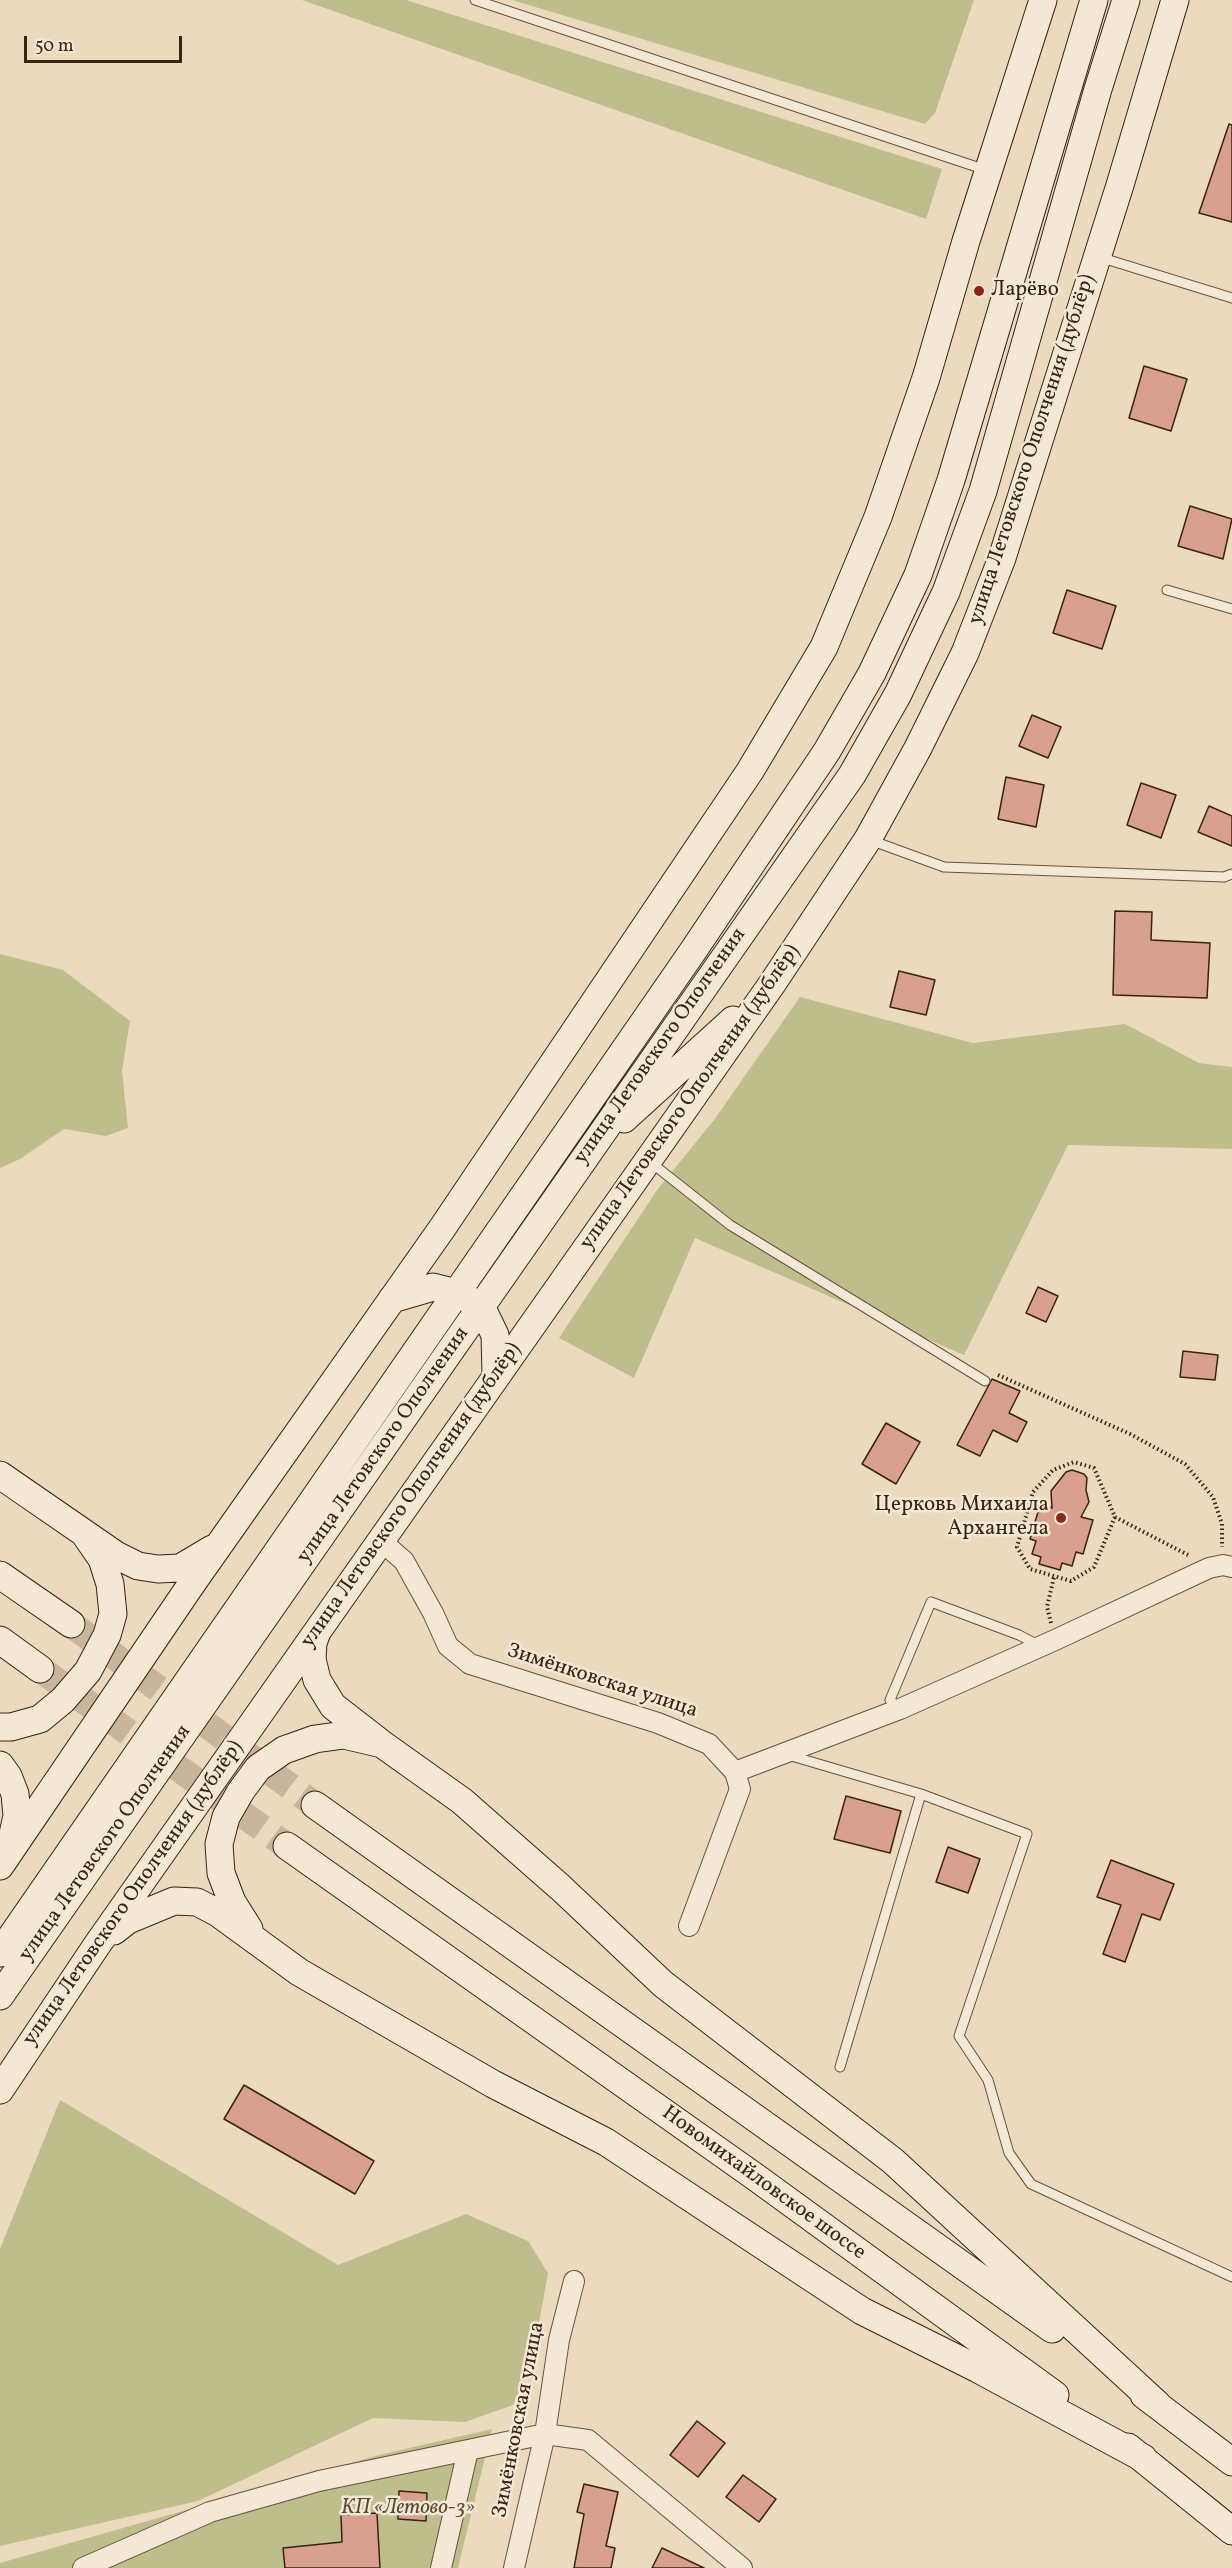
<!DOCTYPE html>
<html>
<head>
<meta charset="utf-8">
<style>
  body { margin:0 }
  #map { position:relative; width:1232px; height:2568px; overflow:hidden; background:#ecdabe; font-family:Vollkorn,serif }
  canvas { display:block }
  .scale { position:absolute; left:24px; top:36px; width:158px; height:27px; box-sizing:border-box; border:3px solid #392311; border-top:0; padding-left:8px; font-size:18px; line-height:21px; white-space:nowrap; color:#392311; -webkit-text-stroke:4px #f3e7d5; paint-order:stroke }
</style>
</head>
<body>
<div id="map">
<canvas width="1232" height="2568"></canvas>
<div class="scale">50 m</div>
</div>
<script>
const ctx = document.querySelector('canvas').getContext('2d');
ctx.lineJoin = 'round';
function paint(path, color) {
  ctx.fillStyle = color;
  ctx.fill(path, 'evenodd');
}
function toPath(rows) {
  const path = new Path2D();
  for (const r of rows) {
    path.moveTo(r[0], r[1]);
    for (let i = 2; i < r.length; i += 2) path.lineTo(r[i], r[i + 1]);
  }
  return path;
}
function trace(path, color, width, dash) {
  ctx.strokeStyle = color;
  ctx.lineWidth = width;
  ctx.lineCap = dash ? 'butt' : 'round';
  ctx.setLineDash(dash || []);
  ctx.stroke(path);
}
function drawText(font, color, halo, rows, align = 'center') {
  ctx.font = font + ' Vollkorn,serif';
  ctx.lineWidth = 5;
  ctx.setLineDash([]);
  ctx.textBaseline = 'middle';
  ctx.strokeStyle = halo;
  ctx.fillStyle = color;
  for (const [text, x, y, turn = 0] of rows) {
    ctx.save();
    ctx.translate(x, y);
    ctx.rotate((+turn || 0) * Math.PI / 180);
    ctx.textAlign = isNaN(turn) ? turn : align;
    if (halo) ctx.strokeText(text, 0, 0);
    ctx.fillText(text, 0, 0);
    ctx.restore();
  }
}
paint(toPath([
  [302,0,406,0,942,169,926,219],
  [512,0,974,0,935,113,925,124],
  [0,954,63,970,130,1021,122,1071,128,1128,106,1136,64,1129,20,1159,0,1168],
  [800,997,973,1043,1125,1024,1199,1063,1232,1067,1232,1149,1068,1145,964,1355,695,1238,634,1378,559,1338,657,1190,714,1120],
  [60,2100,338,2265,466,2214,528,2241,548,2273,532,2361,513,2405,465,2422,373,2418,198,2501,0,2546,0,2249],
  [492,2429,458,2568,0,2568,0,2563,379,2455]
]), '#bebe8d');
const building = toPath([
  [1229,124,1232,125,1232,222,1199,213,1229,124],
  [1144,366,1187,379,1171,431,1129,418,1144,366],
  [1190,506,1232,519,1223,559,1178,546,1190,506],
  [1067,590,1116,606,1102,649,1053,633,1067,590],
  [1032,715,1061,727,1048,758,1019,746,1032,715],
  [1006,777,1044,785,1036,827,998,819,1006,777],
  [1141,783,1176,795,1161,838,1127,825,1141,783],
  [1209,806,1232,816,1232,846,1198,832,1209,806],
  [1115,911,1152,912,1151,940,1210,943,1207,998,1113,995,1115,911],
  [899,971,935,980,926,1015,890,1007,899,971],
  [1038,1287,1058,1296,1046,1322,1026,1313,1038,1287],
  [1183,1351,1218,1355,1215,1380,1180,1377,1183,1351],
  [992,1379,1020,1391,1009,1413,1027,1422,1017,1442,993,1430,980,1456,957,1445,992,1379],
  [886,1423,920,1442,896,1484,862,1464,886,1423],
  [1072,1470,1084,1474,1087,1478,1086,1490,1089,1502,1081,1517,1093,1520,1083,1554,1076,1552,1072,1566,1062,1563,1060,1570,1039,1564,1041,1557,1032,1554,1036,1541,1030,1539,1040,1505,1052,1508,1051,1491,1066,1472,1072,1470],
  [846,1796,901,1811,890,1853,834,1839,846,1796],
  [948,1847,980,1859,968,1893,936,1882,948,1847],
  [1111,1860,1174,1884,1160,1920,1142,1914,1125,1962,1103,1954,1121,1905,1097,1897,1111,1860],
  [244,2085,374,2161,355,2194,224,2119,244,2085],
  [697,2421,725,2443,698,2477,670,2455,697,2421],
  [743,2475,776,2499,759,2522,726,2497,743,2475],
  [584,2484,618,2492,606,2546,615,2548,611,2568,574,2568,584,2514,577,2512,584,2484],
  [399,2491,427,2493,426,2521,398,2519,399,2491],
  [377,2513,380,2568,285,2568,283,2548,342,2542,341,2515,377,2513],
  [662,2548,704,2568,652,2568,662,2548]
]);
paint(building, '#d99f8f');
trace(building, '#392311', 1.5);
trace(toPath([
  [71,1624,315,1805],
  [40,1669,287,1846]
]), '#c8b59b', 27, [27, 14]);
const lane = toPath([
  [475,0,986,170],
  [1099,257,1232,298],
  [1167,590,1232,609],
  [870,840,944,867,1224,877,1232,874],
  [649,1161,730,1225,985,1381],
  [900,1709,890,1700,931,1602,1019,1635,1040,1646],
  [788,1755,921,1794,1027,1834,959,2036,988,2080,1009,2153,1031,2184,1232,2277],
  [840,2067,921,1794]
]);
const street = toPath([
  [380,1540,404,1561,433,1613,448,1646,470,1664,658,1723,709,1744,735,1772,740,1789,689,1926],
  [735,1772,900,1709,1055,1640,1209,1568,1223,1565,1232,1567],
  [83,2568,210,2512,319,2481,545,2434,588,2440,742,2568],
  [441,2568,468,2450],
  [514,2568,545,2434,559,2340,574,2281]
]);
const secondary = toPath([
  [624,1119,733,1020],
  [392,1299,433,1287,457,1293,481,1306,495,1335,496,1374],
  [0,1475,116,1555,138,1566,158,1569,180,1568,212,1549],
  [0,1575,71,1624],
  [317,1632,313,1643,312,1659,317,1680,333,1706,382,1744,462,1801,561,1888,663,1984,893,2161,1158,2405],
  [0,1640,40,1669],
  [0,1727,11,1727,40,1719,63,1700,88,1671,107,1635,113,1614,110,1584,102,1559,84,1533],
  [0,1765,8,1776,15,1794,17,1816,11,1843],
  [315,1805,1052,2329],
  [287,1846,754,2176,1055,2395],
  [0,1866,193,1582,443,1227,750,771,824,647,878,517,926,378,966,241,1043,0],
  [249,1929,232,1902,221,1873,219,1844,226,1817,241,1791,258,1768,284,1750,315,1739,344,1735,378,1743],
  [114,1931,128,1920,174,1901,197,1902,218,1913,299,1972,493,2084,606,2142,862,2311,978,2369,1143,2458],
  [0,1953,693,951,827,751,872,673,918,575,951,480,1094,0],
  [0,1996,852,775,898,694,946,592,983,491,1098,89,1126,0],
  [0,2090,97,1945,772,984,868,839,918,748,965,653,1002,558,1120,185,1175,0],
  [1144,2395,1232,2462],
  [1128,2447,1232,2531]
]);
trace(lane, '#66513c', 11);
trace(street, '#66513c', 22);
trace(secondary, '#392311', 29);
trace(toPath([
  [998,1375,1130,1434,1185,1464,1213,1497,1222,1524,1222,1547],
  [1115,1517,1094,1567,1071,1581,1030,1569,1017,1547,1033,1492,1053,1470,1074,1462,1094,1468,1115,1517,1188,1555],
  [1051,1623,1047,1607,1054,1577]
]), '#392311', 4, [1.5, 3]);
trace(lane, '#f3e7d5', 9);
trace(street, '#f3e7d5', 20);
trace(secondary, '#f3e7d5', 27);
for (const [x, y, r, color] of [
  [979,291,6,"#8f2418"],
  [1061,1518,6,"#8f2418"]
]) {
  const dot = new Path2D();
  dot.arc(x, y, r, 0, 2 * Math.PI);
  ctx.fillStyle = color;
  ctx.fill(dot);
  trace(dot, '#f3e7d5', 2);
}
drawText('21px', '#392311', '#f3e7d5', [
  ["Ларёво",991,291],
  ["Церковь Михаила",1049,1506,"right"],
  ["Архангела",1049,1530,"right"]
], 'left');
drawText('21px', '#392311', '#f3e7d5', [
  ["улица Летовского Ополчения (дублёр)",1033,450,-72],
  ["улица Летовского Ополчения",661,1047,-55],
  ["улица Летовского Ополчения (дублёр)",691,1098,-55],
  ["улица Летовского Ополчения",384,1446,-55],
  ["улица Летовского Ополчения (дублёр)",412,1496,-55],
  ["Зимёнковская улица",602,1682,18],
  ["улица Летовского Ополчения",106,1844,-55],
  ["улица Летовского Ополчения (дублёр)",134,1894,-55],
  ["Новомихайловское шоссе",763,2184,36],
  ["Зимёнковская улица",520,2420,-79]
]);
drawText('italic 21px', '#5a4a30', '#f3e7d5', [
  ["КП «Летово-3»",408,2509]
]);
</script>
</body>
</html>
